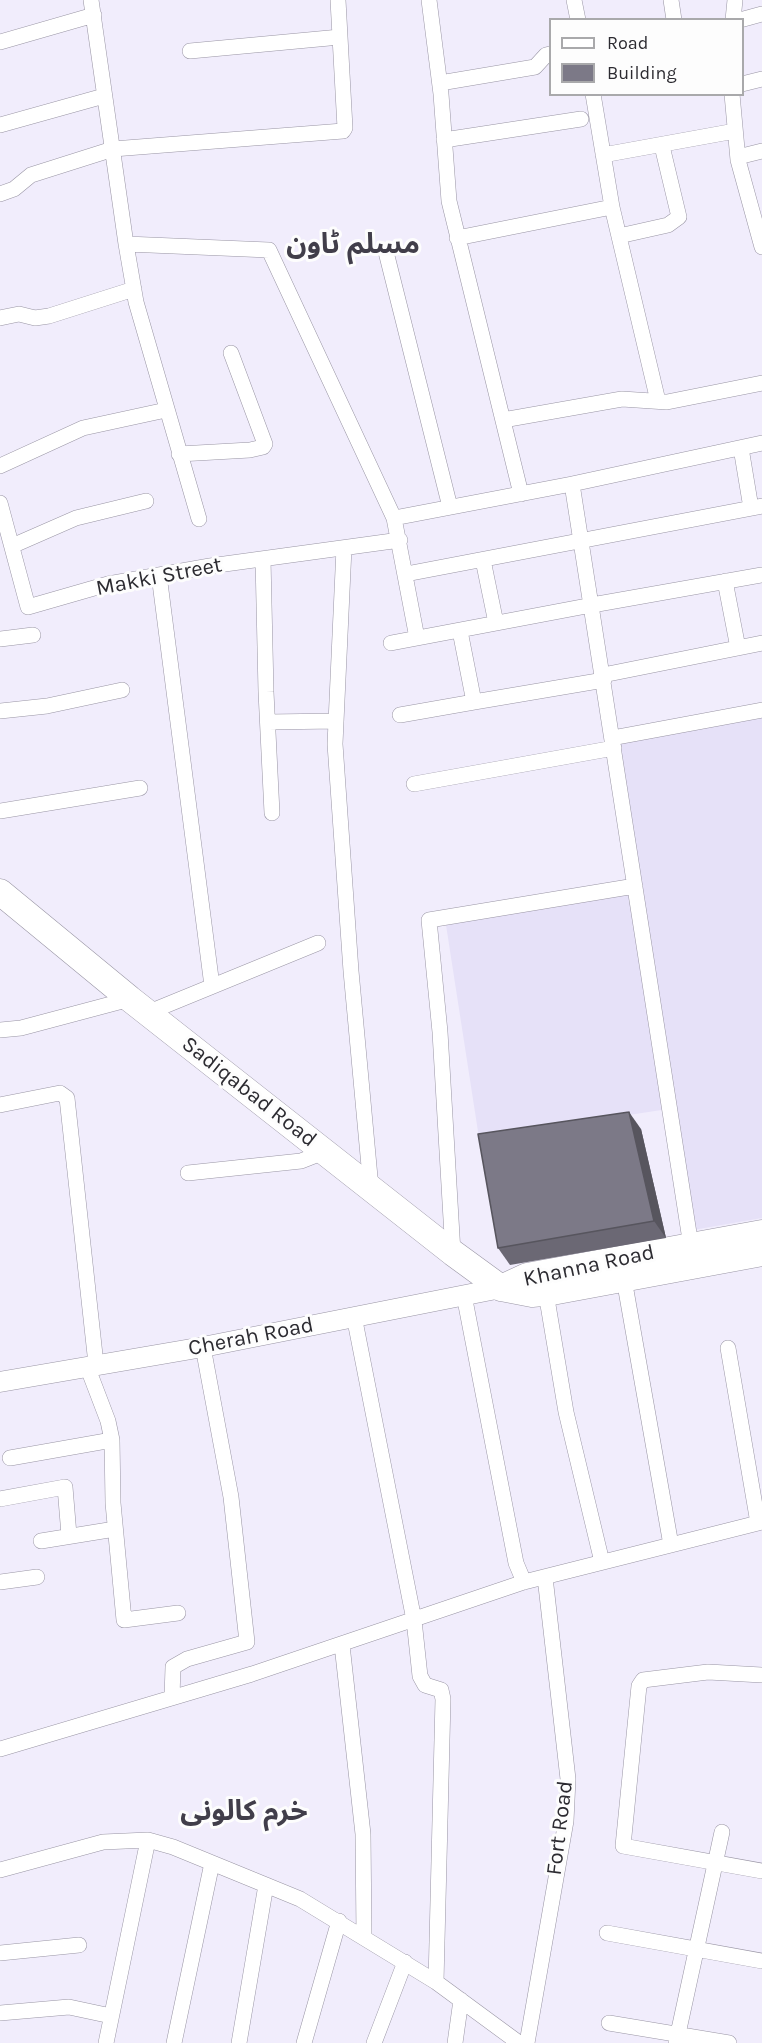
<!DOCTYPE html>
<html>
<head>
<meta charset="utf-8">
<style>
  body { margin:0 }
  #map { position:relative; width:762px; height:2043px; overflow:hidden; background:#f1edfc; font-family:Karla,sans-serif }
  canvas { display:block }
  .legend { position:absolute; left:549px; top:18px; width:195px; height:78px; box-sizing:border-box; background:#fdfdfd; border:2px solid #a9a9ab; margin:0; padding:8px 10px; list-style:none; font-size:18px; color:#2c2b31 }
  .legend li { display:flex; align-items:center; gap:12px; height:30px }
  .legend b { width:30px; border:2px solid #a9a9ab }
</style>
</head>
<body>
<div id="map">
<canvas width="762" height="2043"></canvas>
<ul class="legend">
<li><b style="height:8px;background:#fff"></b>Road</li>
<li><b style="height:16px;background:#7c7987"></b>Building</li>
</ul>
</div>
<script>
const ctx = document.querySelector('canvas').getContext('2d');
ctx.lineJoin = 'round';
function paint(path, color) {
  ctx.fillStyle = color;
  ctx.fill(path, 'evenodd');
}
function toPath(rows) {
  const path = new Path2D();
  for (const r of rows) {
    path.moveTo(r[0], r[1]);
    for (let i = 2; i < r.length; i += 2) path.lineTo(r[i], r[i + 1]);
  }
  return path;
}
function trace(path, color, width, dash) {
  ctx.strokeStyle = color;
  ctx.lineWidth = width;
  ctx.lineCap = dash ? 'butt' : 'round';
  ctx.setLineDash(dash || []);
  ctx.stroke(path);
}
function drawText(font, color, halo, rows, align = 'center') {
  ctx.font = font + ' Karla,"Noto Sans Arabic",sans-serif';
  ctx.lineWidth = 6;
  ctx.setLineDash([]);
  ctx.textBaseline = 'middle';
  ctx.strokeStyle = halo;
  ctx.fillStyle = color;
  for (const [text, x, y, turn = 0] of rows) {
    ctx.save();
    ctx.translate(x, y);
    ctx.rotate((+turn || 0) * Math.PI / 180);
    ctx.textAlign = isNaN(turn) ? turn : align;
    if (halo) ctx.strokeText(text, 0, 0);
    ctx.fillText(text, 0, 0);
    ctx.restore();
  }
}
paint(toPath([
  [762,710,762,1218,693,1230,668,1109,479,1138,446,925,635,889,612,738]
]), '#e6e1f8');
const minor = toPath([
  [91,0,126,244,269,250,394,518,572,484,691,1246],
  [429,0,441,94,449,201,521,494],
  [574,0,578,20],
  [671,0,674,20],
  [733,20,735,0],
  [740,20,762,14],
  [0,42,94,15],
  [190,51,340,37],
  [440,83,535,67,546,55,550,54],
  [742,84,762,79],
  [593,94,612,207,658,401],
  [732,94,738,160,762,247],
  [0,125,104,96],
  [444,140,581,119],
  [603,155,735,131],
  [738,157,762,151],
  [0,194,14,189,31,175,113,149,343,131,345,128,338,0],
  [619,236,668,225,679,217,662,146],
  [457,238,612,207],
  [126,244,136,302,199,519],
  [386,252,450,507],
  [0,318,19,314,35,318,49,316,134,289],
  [503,420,622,399,667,402,762,383],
  [741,448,751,508],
  [179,454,250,450,263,447,265,444,231,353],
  [0,466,83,428,166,410],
  [572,484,762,443],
  [0,503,28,607,108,584,210,566,400,540],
  [394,518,417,638],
  [12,546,76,518,146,501],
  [344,548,335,744,351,971,371,1188],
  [263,559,266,692,272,813],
  [483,560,496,623],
  [406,574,762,506],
  [159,575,212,986],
  [725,581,738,648],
  [592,605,762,575],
  [460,631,474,702,604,680],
  [0,639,33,635],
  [391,643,592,605],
  [603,675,762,643],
  [0,711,47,706,122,690],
  [400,715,474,702],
  [268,722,336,721],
  [612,738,762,710],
  [414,784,614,748],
  [0,811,140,788],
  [147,1013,318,943],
  [0,1030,21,1028,130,999],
  [0,1105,60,1093,67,1098,96,1364],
  [188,1173,301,1161,324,1152],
  [453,1253,440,1032,429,920,635,886],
  [624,1279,671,1545],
  [546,1293,566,1412,602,1562],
  [464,1295,516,1563,524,1582],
  [354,1316,414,1620,420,1676,425,1685,441,1690,443,1699,436,1982],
  [728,1348,758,1523],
  [87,1366,108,1421,112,1440,113,1503,124,1620,178,1613],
  [10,1458,112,1440],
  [0,1499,65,1487,69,1535],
  [41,1541,115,1529],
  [0,1582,37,1577],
  [342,1645,363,1834,364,1935],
  [762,1675,708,1672,643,1680,639,1686,623,1846,762,1871],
  [172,1697,173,1667,187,1659,247,1642,231,1497,203,1347],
  [0,1749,252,1674,524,1582,762,1522],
  [0,1870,103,1842,148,1840,173,1847,300,1899,436,1982,519,2043],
  [607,1933,762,1961],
  [0,1953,79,1945],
  [0,2013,69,2007,111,2016],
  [609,2023,729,2043],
  [106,2043,148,1840],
  [174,2043,212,1863],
  [239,2043,266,1885],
  [304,2043,339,1921],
  [374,2043,405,1962],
  [455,2043,461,2000],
  [527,2043,566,1821,568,1779,545,1577],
  [676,2043,722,1832]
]);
const tertiary = toPath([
  [0,1382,203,1347,501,1288]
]);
const primary = toPath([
  [0,892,130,999,453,1253,501,1288,532,1294,552,1292,762,1253],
  [501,1288,527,1276,762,1233]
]);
trace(minor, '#9995a4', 16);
trace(tertiary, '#9995a4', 21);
trace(primary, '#9995a4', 27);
trace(minor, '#fff', 15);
trace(tertiary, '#fff', 20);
trace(primary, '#fff', 26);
paint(toPath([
  [641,1129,666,1238,510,1265,498,1248]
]), '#6b6874');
paint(toPath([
  [629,1112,641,1129,666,1238,654,1221]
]), '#57555e');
const building = toPath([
  [629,1112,654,1221,498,1248,478,1134,629,1112]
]);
paint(building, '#7c7987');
trace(building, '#57555e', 1.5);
drawText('22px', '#2c2b31', '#fdfdfd', [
  ["Makki Street",159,577,-11],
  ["Sadiqabad Road",249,1092,38],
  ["Khanna Road",589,1266,-12],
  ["Cherah Road",251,1337,-11],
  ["Fort Road",560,1828,-83]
]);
drawText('bold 28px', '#413e4a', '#fdfdfd', [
  ["مسلم ٹاون",353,245],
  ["خرم کالونی",244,1812]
]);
</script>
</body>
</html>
